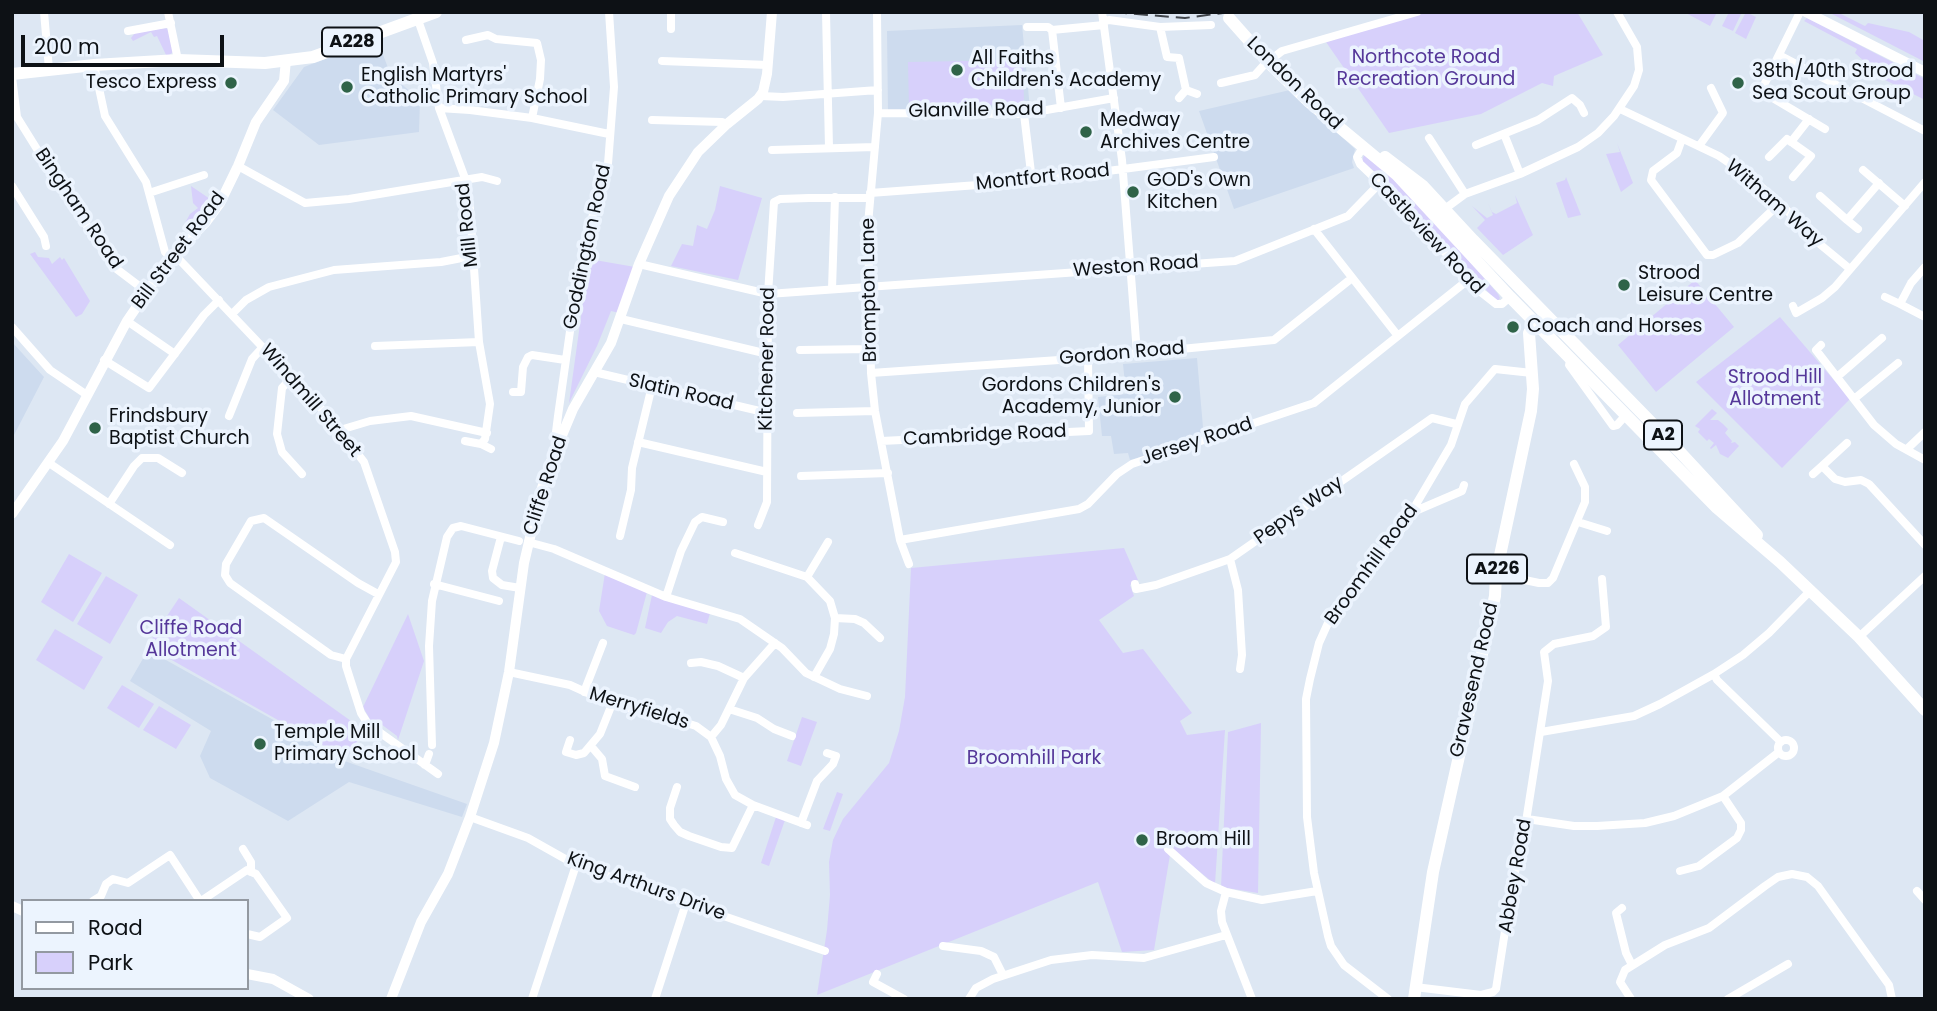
<!DOCTYPE html>
<html>
<head>
<meta charset="utf-8">
<style>
  body { margin:0 }
  #map { position:relative; width:1937px; height:1011px; overflow:hidden; background:#dde7f3; font-family:Poppins,sans-serif }
  canvas { display:block }
  .frame { position:absolute; inset:0; border:14px solid #0d1115; pointer-events:none }
  .legend { position:absolute; left:21px; top:899px; width:228px; height:91px; box-sizing:border-box; background:#ecf4fe; border:2px solid #9399a1; margin:0; padding:9px 12px; list-style:none; font-size:21px; color:#0d1115 }
  .legend li { display:flex; align-items:center; gap:14px; height:35px }
  .legend b { width:35px; border:2px solid #9399a1 }
  .scale { position:absolute; left:21px; top:35px; width:203px; height:32px; box-sizing:border-box; border:4px solid #0d1115; border-top:0; padding-left:9px; font-size:21px; line-height:24px; white-space:nowrap; color:#0d1115; -webkit-text-stroke:5px #ecf4fe; paint-order:stroke }
</style>
</head>
<body>
<div id="map">
<canvas width="1937" height="1011"></canvas>
<div class="frame"></div>
<ul class="legend">
<li><b style="height:9px;background:#fff"></b>Road</li>
<li><b style="height:19px;background:#d7d0fb"></b>Park</li>
</ul>
<div class="scale">200 m</div>
</div>
<script>
const ctx = document.querySelector('canvas').getContext('2d');
ctx.lineJoin = 'round';
function paint(path, color) {
  ctx.fillStyle = color;
  ctx.fill(path, 'evenodd');
}
function toPath(rows) {
  const path = new Path2D();
  for (const r of rows) {
    if (r.length === 3) {
      path.moveTo(r[0] + r[2], r[1]);
      path.arc(r[0], r[1], r[2], 0, 2 * Math.PI);
      continue;
    }
    path.moveTo(r[0], r[1]);
    for (let i = 2; i < r.length; i += 2) path.lineTo(r[i], r[i + 1]);
  }
  return path;
}
function trace(path, color, width, dash) {
  ctx.strokeStyle = color;
  ctx.lineWidth = width;
  ctx.lineCap = dash ? 'butt' : 'round';
  ctx.setLineDash(dash || []);
  ctx.stroke(path);
}
function drawText(font, color, halo, rows, align = 'center') {
  ctx.font = font + ' Poppins,sans-serif';
  ctx.lineWidth = 7;
  ctx.setLineDash([]);
  ctx.textBaseline = 'middle';
  ctx.strokeStyle = halo;
  ctx.fillStyle = color;
  for (const [text, x, y, turn = 0] of rows) {
    ctx.save();
    ctx.translate(x, y);
    ctx.rotate((+turn || 0) * Math.PI / 180);
    ctx.textAlign = isNaN(turn) ? turn : align;
    if (halo) ctx.strokeText(text, 0, 0);
    ctx.fillText(text, 0, 0);
    ctx.restore();
  }
}
paint(toPath([
  [1022,25,1030,109,888,112,887,31],
  [377,39,390,73,420,101,419,132,319,145,273,110,304,67],
  [1290,90,1355,149,1352,162,1354,168,1234,209,1199,111],
  [12,342,44,377,14,435,12,434],
  [1197,358,1204,439,1130,460,1128,453,1114,454,1111,436,1102,436,1098,397,1126,394,1123,364],
  [148,650,295,732,336,758,467,804,462,817,349,782,288,821,210,778,200,756,211,731,130,681]
]), '#cddbee');
paint(toPath([
  [1420,12,1577,12,1603,55,1554,76,1553,86,1542,83,1481,114,1389,133,1326,42],
  [1684,12,1717,12,1710,26],
  [1729,12,1742,12,1733,31,1722,26],
  [1746,12,1756,17,1746,39,1735,33],
  [1828,12,1837,12,1865,26,1868,23,1909,32,1925,41,1925,62],
  [1807,18,1925,79,1925,100,1885,80,1855,53,1857,49,1804,21],
  [165,28,168,29,173,52,167,57,157,36,154,37,151,32,133,41,131,38,135,33],
  [1023,60,1024,104,909,107,908,62],
  [1617,143,1633,183,1621,192,1606,154,1620,152],
  [1364,155,1398,181,1436,223,1498,294,1500,298,1497,302,1400,193,1362,161],
  [1566,177,1581,215,1568,218,1556,183,1565,180],
  [191,186,213,201,193,229,185,223,190,214,198,208,193,203],
  [720,186,762,198,738,280,671,266,682,244,693,246,697,225,707,229,715,210],
  [1515,195,1533,235,1503,255,1477,228,1485,220,1472,206,1487,218,1493,215,1488,203,1492,212,1496,214,1517,203],
  [35,252,38,257,49,258,52,264,60,257,62,260,64,258,90,301,82,314,76,317,30,254],
  [589,259,635,267,619,313,611,311,597,346,569,403],
  [1695,280,1734,327,1656,392,1618,345],
  [1780,317,1850,399,1782,468,1696,382],
  [1712,409,1717,413,1710,420,1718,420,1723,424,1728,429,1725,433,1732,441,1731,443,1735,442,1739,446,1728,458,1720,454,1716,445,1711,449,1710,448,1714,443,1709,439,1707,441,1698,432,1700,429,1695,426],
  [1124,548,1138,580,1130,585,1134,596,1099,620,1123,653,1143,649,1192,713,1180,721,1187,735,1225,730,1215,884,1171,849,1154,950,1122,952,1098,882,817,995,827,930,830,895,829,862,833,840,843,819,889,763,899,731,905,697,911,568],
  [69,554,102,573,73,622,41,602],
  [605,573,647,592,636,633,634,635,607,626,599,611],
  [106,576,138,595,110,644,77,624],
  [652,595,710,613,707,624,677,616,668,622,661,633,645,628],
  [179,598,365,731,345,758,147,646],
  [408,614,424,661,398,740,397,736,377,721,371,721,363,707],
  [55,629,103,657,84,690,36,660],
  [122,685,154,704,139,728,107,708],
  [159,706,191,725,176,749,143,730],
  [802,717,817,722,801,766,787,761],
  [1261,723,1258,893,1221,887,1228,732],
  [837,792,843,794,830,831,823,829],
  [776,817,785,820,769,866,761,863]
]), '#d7d0fb');
trace(toPath([
  [44,12,49,69],
  [168,12,178,60],
  [671,12,671,29],
  [826,12,829,148],
  [877,12,878,113,868,224,871,373,875,411,900,540,909,564],
  [1102,12,1122,160,1137,353],
  [1800,12,1763,87,1766,94,1825,129],
  [417,17,433,63,439,108,466,181,470,209,479,342,490,404,485,439,481,444,465,441],
  [1103,22,1109,20,1160,27,1211,25],
  [1027,27,1048,27,1052,30,1104,25],
  [1160,27,1167,57,1179,58,1186,90],
  [1052,30,1061,108],
  [128,31,171,23],
  [466,40,488,35,496,39,537,43,541,60,540,79,532,118],
  [1779,55,1925,131],
  [662,61,768,65],
  [94,65,105,116,146,182,165,252,171,258],
  [12,77,17,117,45,162,114,267,147,292],
  [1221,83,1255,75,1264,65,1282,51,1417,12],
  [761,96,783,97,878,90],
  [1179,98,1186,90,1197,94],
  [439,108,470,110,532,118,609,134],
  [1620,109,1719,156,1752,179,1780,203,1816,241,1850,269],
  [878,113,1024,114,1114,98],
  [1024,114,1032,181],
  [652,120,722,122,727,124],
  [1504,134,1520,174],
  [1429,138,1465,194],
  [1682,139,1677,153,1653,171,1651,180,1707,255,1713,255,1738,243,1780,203],
  [1791,142,1809,119],
  [1476,145,1538,120,1572,98,1580,105,1584,113],
  [1699,146,1723,113,1711,88],
  [1363,147,1357,157,1360,164,1409,211,1477,289,1496,304,1502,304,1510,297],
  [772,150,875,147],
  [1769,157,1787,139,1811,156,1793,177],
  [238,166,305,203,349,199,482,177,497,181],
  [1863,170,1905,206],
  [12,186,44,237,46,246],
  [149,193,204,175],
  [870,193,1032,181,1214,157],
  [1820,196,1847,220,1879,183],
  [1442,211,1465,194,1520,174,1578,147,1598,133,1614,116,1634,86,1639,70,1637,47,1617,12],
  [1847,220,1858,229],
  [1314,229,1398,336],
  [174,254,328,416,364,462,395,552,396,562,346,659,346,666,361,713,368,724,438,774],
  [639,264,768,294,1235,261,1348,216,1380,183],
  [1925,267,1911,283,1900,304,1925,317],
  [832,289,835,197],
  [1885,297,1900,304],
  [1793,306,1796,313,1822,298,1835,287,1925,182],
  [232,314,246,300,269,287,334,270,441,262,472,256],
  [621,319,768,354],
  [127,321,175,354],
  [12,327,50,370,87,395],
  [1821,345,1816,350,1874,425,1896,444,1925,460],
  [375,346,479,342],
  [800,350,870,349],
  [1571,358,1569,365,1613,426,1617,425,1626,415],
  [104,360,149,388,204,315,219,300],
  [594,372,768,413],
  [871,373,1088,358,1274,340,1352,278],
  [292,377,282,388,277,434,282,452,302,474],
  [1837,377,1882,338],
  [513,392,521,392,523,367,528,357,532,355,565,360],
  [1854,399,1898,363],
  [797,413,875,411],
  [229,416,252,359,263,347],
  [340,430,370,421,411,416,487,433],
  [560,438,556,432,558,416,573,310,594,209,608,164,614,87,609,12],
  [881,441,1089,431,1088,358],
  [638,442,767,472],
  [1847,443,1822,466,1835,479,1845,482,1861,480,1869,484,1925,545],
  [481,444,491,449],
  [1907,449,1925,432],
  [49,463,170,545],
  [1813,474,1822,466],
  [801,476,888,473],
  [109,504,134,466,142,458,158,458,182,473],
  [1413,512,1462,491,1464,485],
  [1578,522,1607,531],
  [758,525,767,502,768,294,774,202,780,199,809,198,870,198],
  [620,536,631,490,632,468,652,386],
  [501,537,492,571,493,578,502,585,520,588],
  [900,540,1079,509,1088,504,1117,474,1132,464,1314,403,1468,280],
  [528,542,554,549,666,597,740,619,782,648,806,673,840,689,867,696],
  [735,553,807,577,830,601,835,618,834,634,830,649,814,677],
  [1230,559,1238,590,1242,655,1240,669],
  [1496,574,1539,583,1548,583,1553,578,1585,502,1585,487,1574,464],
  [807,577,828,542],
  [434,584,499,601],
  [1135,584,1136,589,1156,585,1230,559,1432,418,1456,424],
  [666,597,681,551,695,522,702,517,723,522],
  [835,618,855,619,864,623,880,638],
  [1859,637,1925,576],
  [346,659,331,655,230,583,225,575,226,564,251,521,264,518,358,583,378,594],
  [691,663,701,662,718,666,744,678],
  [509,672,570,685,612,704,664,716,696,726,711,737,720,756,726,779,735,795,753,805,807,825],
  [1714,674,1717,680,1781,742],
  [584,692,603,643],
  [729,709,757,718,774,729,792,736],
  [1541,732,1634,716,1660,704,1714,674,1743,655,1769,633,1810,591],
  [711,737,721,725,744,678,775,643],
  [570,740,566,752,576,755,584,753,600,734,612,704],
  [1786,748,8],
  [432,745,429,646,432,601,447,537,453,528,461,526,519,541],
  [591,746,602,759,605,776,635,787],
  [425,765,429,754],
  [677,787,670,808,670,819,674,825,680,832,689,836,721,847,732,848,753,805],
  [470,817,528,838,576,865,825,951],
  [1527,819,1574,826,1597,826,1645,823,1674,816,1723,796,1779,752],
  [801,823,817,781,833,764,836,756,827,753],
  [243,849,251,862,251,872],
  [1168,849,1206,883,1226,892,1262,900,1317,891],
  [1680,871,1699,866,1737,838,1741,830,1741,823,1723,796],
  [1917,891,1925,900],
  [1226,892,1221,911,1222,922,1252,999],
  [93,901,101,896,106,884,113,879,128,883,170,855,200,901],
  [201,901,247,870,256,874,287,918,260,937,247,934],
  [1622,908,1616,913,1626,953,1632,965],
  [943,946,981,951,994,957,1003,975],
  [877,974,873,982,904,999],
  [1415,987,1481,995,1493,992,1496,989,1512,886,1525,828,1548,681,1544,652,1554,644,1593,636,1606,627,1602,579],
  [532,999,576,865],
  [655,999,686,903],
  [969,999,976,988,993,979,1051,960,1092,955,1144,958,1226,935],
  [1388,999,1344,965,1331,946,1328,936,1314,873,1307,817,1306,699,1310,679,1319,643,1328,623,1345,598,1395,540,1451,445,1465,404,1495,369,1532,373],
  [1631,999,1620,982,1625,970,1665,945,1709,928,1765,886,1778,877,1792,874,1807,877,1818,886,1889,985,1892,999],
  [1728,999,1788,964]
]), '#fff', 8);
trace(toPath([
  [1806,12,1925,72],
  [391,999,421,922,448,874,470,817,494,743,509,672,524,563,541,491,550,464,573,409,611,343,639,264,669,196,698,152,727,124,758,99,763,92,767,74,772,12]
]), '#fff', 10);
trace(toPath([
  [12,514,63,441,127,321,168,261,206,222,220,203,238,166,256,122,284,81,286,60],
  [12,906,23,911],
  [247,974,273,979,309,999]
]), '#fff', 10);
trace(toPath([
  [1229,18,1268,62,1309,102,1397,175,1510,297,1717,508,1780,562,1859,637,1925,710],
  [12,74,94,65,178,60,265,63,313,57,436,12],
  [1385,157,1423,186,1473,240,1679,451,1757,535],
  [1414,999,1433,872,1495,596,1496,574,1531,411,1533,389,1529,333,1535,322]
]), '#fff', 12);
trace(toPath([
  [1113,12,1185,18,1230,12]
]), '#3f444a', 2, [14, 7]);
for (const [x, y, r, color] of [
  [957,70,7,"#2f6348"],
  [231,83,7,"#2f6348"],
  [1738,83,7,"#2f6348"],
  [347,87,7,"#2f6348"],
  [1086,132,7,"#2f6348"],
  [1133,192,7,"#2f6348"],
  [1624,285,7,"#2f6348"],
  [1513,327,7,"#2f6348"],
  [1175,397,7,"#2f6348"],
  [95,428,7,"#2f6348"],
  [260,744,7,"#2f6348"],
  [1142,840,7,"#2f6348"]
]) {
  const dot = new Path2D();
  dot.arc(x, y, r, 0, 2 * Math.PI);
  ctx.fillStyle = color;
  ctx.fill(dot);
  trace(dot, '#ecf4fe', 2.5);
}
for (const [x, y, w] of [
  [352,42,60],
  [1663,435,38],
  [1497,569,60]
]) {
  const box = new Path2D();
  box.roundRect(x - w / 2, y - 14.5, w, 29, 5);
  ctx.fillStyle = '#ecf4fe';
  ctx.fill(box);
  trace(box, '#0d1115', 2);
}
drawText('bold 18px', '#0d1115', null, [
  ["A228",352,42],
  ["A2",1663,435],
  ["A226",1497,569]
]);
drawText('19px', '#553799', '#ecf4fe', [
  ["Northcote Road",1426,58],
  ["Recreation Ground",1426,80],
  ["Strood Hill",1775,378],
  ["Allotment",1775,400],
  ["Cliffe Road",191,629],
  ["Allotment",191,651],
  ["Broomhill Park",1034,759]
]);
drawText('19px', '#0d1115', '#ecf4fe', [
  ["All Faiths",971,59],
  ["Children's Academy",971,81],
  ["38th/40th Strood",1752,72],
  ["Sea Scout Group",1752,94],
  ["English Martyrs'",361,76],
  ["Catholic Primary School",361,98],
  ["Tesco Express",217,83,"right"],
  ["Medway",1100,121],
  ["Archives Centre",1100,143],
  ["GOD's Own",1147,181],
  ["Kitchen",1147,203],
  ["Strood",1638,274],
  ["Leisure Centre",1638,296],
  ["Coach and Horses",1527,327],
  ["Gordons Children's",1161,386,"right"],
  ["Academy, Junior",1161,408,"right"],
  ["Frindsbury",109,417],
  ["Baptist Church",109,439],
  ["Temple Mill",274,733],
  ["Primary School",274,755],
  ["Broom Hill",1156,840]
], 'left');
drawText('19px', '#0d1115', '#ecf4fe', [
  ["London Road",1294,84,44],
  ["Glanville Road",976,111,-1],
  ["Montfort Road",1043,178,-6],
  ["Witham Way",1774,204,41],
  ["Bingham Road",78,209,56],
  ["Mill Road",468,225,-96],
  ["Castleview Road",1426,234,47],
  ["Goddington Road",588,247,-78],
  ["Bill Street Road",179,251,-53],
  ["Weston Road",1136,267,-4],
  ["Brompton Lane",870,290,-91],
  ["Gordon Road",1122,354,-5],
  ["Kitchener Road",768,359,-89],
  ["Slatin Road",681,393,13],
  ["Windmill Street",310,401,49],
  ["Cambridge Road",985,436,-3],
  ["Jersey Road",1197,442,-18],
  ["Cliffe Road",546,486,-72],
  ["Pepys Way",1299,511,-35],
  ["Broomhill Road",1372,565,-54],
  ["Gravesend Road",1475,680,-77],
  ["Merryfields",639,709,17],
  ["Abbey Road",1516,876,-80],
  ["King Arthurs Drive",646,887,20]
]);
</script>
</body>
</html>
